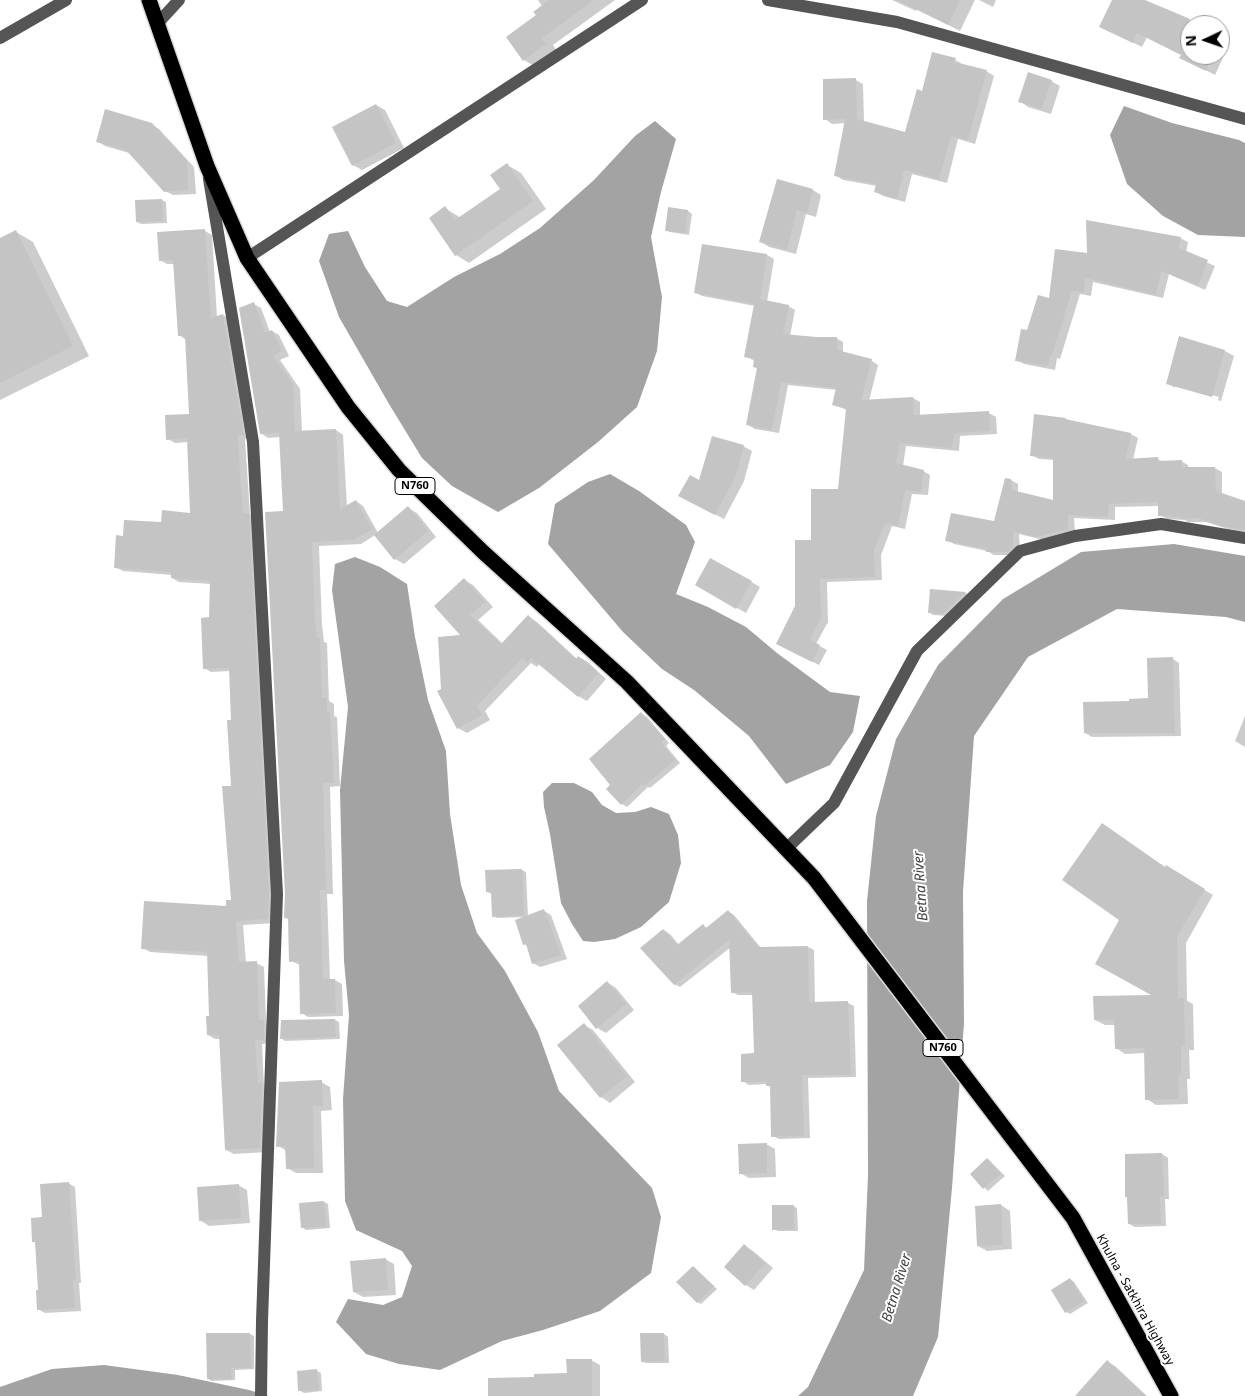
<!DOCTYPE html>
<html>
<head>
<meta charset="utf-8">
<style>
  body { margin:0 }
  #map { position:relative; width:1245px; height:1396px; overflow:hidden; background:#fff; font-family:"Noto Sans",sans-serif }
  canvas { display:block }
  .north { position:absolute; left:1180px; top:15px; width:50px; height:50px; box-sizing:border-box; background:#fff; border:1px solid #999; border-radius:50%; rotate:267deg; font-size:14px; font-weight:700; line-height:20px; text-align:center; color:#000 }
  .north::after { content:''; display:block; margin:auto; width:18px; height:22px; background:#000; clip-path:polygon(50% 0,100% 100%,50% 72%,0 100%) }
</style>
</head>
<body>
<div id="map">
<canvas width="1245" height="1396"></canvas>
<div class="north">N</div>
</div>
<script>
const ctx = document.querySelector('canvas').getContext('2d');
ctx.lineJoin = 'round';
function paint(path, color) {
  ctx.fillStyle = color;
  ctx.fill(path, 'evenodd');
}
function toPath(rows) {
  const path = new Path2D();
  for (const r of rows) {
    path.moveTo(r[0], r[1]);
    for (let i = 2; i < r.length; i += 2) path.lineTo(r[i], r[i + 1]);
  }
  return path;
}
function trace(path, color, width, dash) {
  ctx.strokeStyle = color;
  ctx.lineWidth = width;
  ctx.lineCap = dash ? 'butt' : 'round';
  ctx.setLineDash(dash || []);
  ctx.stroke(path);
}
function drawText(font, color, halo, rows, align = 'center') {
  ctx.font = font + ' "Noto Sans",sans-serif';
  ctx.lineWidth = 4;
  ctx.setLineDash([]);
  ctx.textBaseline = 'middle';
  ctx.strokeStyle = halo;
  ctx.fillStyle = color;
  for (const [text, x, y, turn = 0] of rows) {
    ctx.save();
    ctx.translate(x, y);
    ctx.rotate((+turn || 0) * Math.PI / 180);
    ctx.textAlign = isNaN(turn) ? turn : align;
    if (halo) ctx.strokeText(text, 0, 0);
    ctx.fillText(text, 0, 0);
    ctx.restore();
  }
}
paint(toPath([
  [1124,106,1172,123,1239,140,1245,143,1245,237,1198,235,1163,216,1127,184,1110,135],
  [655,121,676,139,661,192,651,237,662,297,657,351,637,407,598,442,539,488,498,512,452,486,422,458,389,404,339,317,319,261,329,234,348,231,365,267,387,301,407,307,454,277,500,254,540,228,594,180,635,136],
  [610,474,639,491,686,525,695,542,676,594,708,607,746,627,777,653,830,692,860,696,853,732,830,765,786,784,749,736,694,690,662,669,623,632,548,544,555,504,588,482],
  [1174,544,1245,556,1245,622,1226,617,1117,609,1028,657,974,736,963,892,964,1023,952,1188,938,1337,913,1396,798,1396,808,1387,864,1270,868,1175,867,901,876,816,896,739,938,665,1003,599,1081,552],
  [355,557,380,567,407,584,415,637,428,700,446,751,450,814,461,885,477,933,505,971,538,1032,559,1091,652,1188,661,1217,651,1273,600,1311,543,1330,502,1341,440,1370,399,1364,366,1354,336,1322,348,1299,383,1305,402,1297,412,1266,402,1251,356,1230,345,1201,343,1099,349,1015,344,961,340,790,348,707,332,590,335,564],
  [552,783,574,783,592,792,602,805,616,813,635,812,651,807,669,814,678,835,681,863,669,902,641,927,615,939,594,942,583,941,572,924,561,903,550,834,544,807,543,792],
  [104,1365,178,1375,249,1390,269,1396,0,1396,0,1387,52,1369]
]), '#a3a3a3');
paint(toPath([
  [538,0,615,0,553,45,557,51,536,67,524,60,537,15,542,6],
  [892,0,975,0,960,31,917,9,916,11],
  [979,0,996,0,993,7],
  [1113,0,1142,0,1165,11,1166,9,1198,25,1190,25,1190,55,1220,55,1220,38,1230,43,1215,75,1190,62,1182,55,1147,37,1142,47,1110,31],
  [956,60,963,65,986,71,994,76,975,144,958,139,947,183,912,174,905,202,883,196,876,192,877,186,843,180,835,175,846,123,832,124,825,119,856,80,863,84,864,122,906,133,923,92,954,68],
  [1051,81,1060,86,1051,114,1028,107,1020,101],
  [376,105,385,110,404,148,362,170,353,165],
  [151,124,159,129,194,167,196,194,173,195,165,191,129,153,105,146,97,141],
  [507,165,521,173,546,209,469,263,456,255,445,208,461,218,502,190],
  [813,190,821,195,816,217,806,214,796,254,769,247,760,241],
  [162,200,166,202,167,223,141,224,137,222],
  [669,209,688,211,692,214,689,235,670,232,666,230],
  [205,231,212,235,217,317,223,315,230,319,250,439,245,439,250,515,256,518,275,923,243,925,246,963,256,963,264,967,266,1022,271,1026,271,1043,262,1044,267,1152,234,1154,226,1150,221,1039,215,1039,208,1035,210,1017,208,956,150,952,143,948,227,907,233,901,233,721,230,671,211,672,204,668,211,618,211,584,179,582,172,578,172,575,123,571,115,567,162,523,192,514,188,442,175,443,168,439,190,415,186,340,179,335,174,264,167,264,160,260],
  [16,232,33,242,89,356,0,400,0,240],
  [1180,238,1188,242,1186,253,1215,266,1205,290,1169,274,1163,298,1093,282,1091,296,1080,294,1060,359,1057,358,1055,370,1024,364,1017,360,1028,332,1050,300,1088,254],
  [703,246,767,255,774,259,767,302,788,306,795,310,790,336,836,338,843,342,843,353,872,361,878,365,869,401,913,398,920,402,920,416,989,413,996,417,997,434,960,436,959,451,906,446,903,466,923,471,930,475,928,495,912,494,905,529,892,526,881,555,882,580,827,582,828,622,816,644,827,650,819,665,785,648,813,541,840,490,847,410,833,404,837,390,788,385,779,433,755,429,748,425,758,369,754,367,755,361,745,356,755,306,702,296,695,292],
  [254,304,261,308,270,332,272,331,279,335,289,356,280,360,300,389,302,432,336,430,343,435,347,507,356,501,363,506,378,533,408,508,417,513,436,537,404,564,395,559,375,535,361,544,319,546,322,625,324,642,327,643,329,701,334,704,334,716,337,717,340,786,330,787,333,894,327,894,330,980,335,980,342,984,343,1016,308,1017,301,1013,300,965,291,961,289,920,286,918,284,512,280,437,268,438,261,433],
  [1180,338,1225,351,1234,356,1221,401,1175,388,1218,400,1219,397,1175,385,1175,388,1167,383],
  [1065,419,1070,421,1131,434,1138,438,1133,460,1158,459,1163,462,1181,461,1188,465,1188,469,1215,468,1222,472,1222,495,1245,502,1245,532,1228,529,1206,522,1188,522,1185,520,1167,519,1160,515,1159,506,1115,507,1115,520,1074,518,1075,533,1044,540,1019,534,1020,550,1015,555,994,555,987,551,954,544,947,540,995,523,1011,480,1018,484,1018,493,1054,501,1054,460,1039,459,1032,455],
  [743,446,752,451,744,481,724,519,689,501,700,481],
  [711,559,760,587,746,613,696,585],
  [464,580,473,585,493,607,478,620,503,644,528,617,537,622,577,659,579,657,588,662,606,679,587,701,578,696,540,663,537,667,531,663,485,711,490,720,467,733,458,728,442,690,463,637],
  [931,590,966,593,969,595,948,616,933,615,929,612],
  [1173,659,1179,663,1181,736,1092,737,1085,733,1130,703,1149,699],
  [641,714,647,717,669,743,666,746,680,763,650,788,648,787,627,807,622,804,612,785],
  [1245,716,1245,747,1235,741],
  [1166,867,1213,895,1186,943,1187,1001,1193,1004,1194,1050,1189,1050,1190,1079,1187,1079,1188,1104,1156,1105,1147,1099,1145,1053,1125,1054,1116,1048,1115,1025,1105,1025,1095,1020,1155,997],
  [522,870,526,872,528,917,544,911,551,915,567,959,540,967,533,963,528,946,524,944,525,917,497,918,493,916,492,894,487,892],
  [728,911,734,915,761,948,808,947,814,950,815,1004,848,1003,854,1006,856,1077,808,1078,810,1138,779,1139,773,1136,772,1088,767,1084,749,1085,743,1081,755,1055,753,995,738,995,732,992,731,947,680,987,674,984,664,930,670,934,679,945,703,926,707,928],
  [608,983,616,988,634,1010,606,1033,597,1028],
  [335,1020,339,1022,340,1039,285,1041,281,1038,282,1021],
  [584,1025,593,1030,635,1082,610,1103,601,1097,559,1045],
  [321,1082,330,1087,332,1110,321,1111,323,1173,296,1173,287,1168,287,1151,278,1146],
  [766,1144,775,1149,776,1177,749,1178,740,1173],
  [1162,1154,1168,1158,1169,1199,1165,1199,1166,1226,1135,1227,1129,1224,1129,1198,1126,1197],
  [988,1159,1005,1176,988,1191,971,1174],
  [68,1183,75,1187,81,1283,79,1283,81,1311,45,1313,38,1309,40,1291,36,1243,33,1241,43,1218],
  [238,1185,247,1190,250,1223,209,1226,200,1220],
  [324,1202,328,1204,330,1228,306,1230,302,1227],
  [1001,1205,1010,1211,1012,1249,987,1251,978,1246],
  [793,1206,797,1208,798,1231,778,1231,774,1229],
  [744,1246,753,1251,773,1268,754,1290,746,1285],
  [385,1259,394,1264,396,1295,363,1297,354,1292],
  [693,1267,717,1289,701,1304,697,1302],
  [1070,1279,1074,1282,1088,1303,1070,1314,1066,1312],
  [250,1334,254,1336,254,1369,235,1370,235,1380,212,1381,208,1379],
  [664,1334,668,1337,669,1363,646,1363,642,1361],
  [591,1360,600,1365,600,1396,503,1396,536,1378,568,1374],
  [1107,1362,1115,1366,1147,1396,1087,1396],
  [317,1371,321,1373,322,1391,304,1393,299,1390]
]), '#0003');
paint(toPath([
  [549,0,594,0,542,38,546,44,523,61,506,37,536,15,533,12],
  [897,0,960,0,948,25],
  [1112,0,1145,0,1190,19,1189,21,1196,25,1190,25,1190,55,1213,55,1206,71,1179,58,1181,55,1137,33,1133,43,1099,27],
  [932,52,956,58,955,62,987,70,968,140,951,136,939,179,904,170,897,199,874,192,876,184,834,176,845,119,823,120,823,79,856,78,857,119,905,132,917,89,922,91],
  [1028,72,1052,80,1042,109,1018,102],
  [376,104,396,143,352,166,332,127],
  [105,109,152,123,187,161,188,190,164,192,126,150,96,142],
  [507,163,533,201,455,256,429,218,445,206,455,220,500,189,490,175],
  [777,179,813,189,807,213,797,210,787,250,759,242],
  [162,199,163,221,136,222,135,200],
  [668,207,688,210,685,233,665,231],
  [1086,220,1181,237,1179,248,1208,260,1198,286,1161,271,1156,295,1085,278,1084,292,1072,291,1052,355,1050,355,1048,366,1015,361,1021,329,1027,330,1038,295,1049,298,1055,249,1087,253],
  [205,229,211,318,223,314,244,435,238,435,240,475,243,513,249,513,269,894,268,919,236,921,239,962,257,961,259,1020,264,1020,264,1040,255,1040,258,1083,262,1083,260,1148,225,1150,219,1035,207,1035,206,1016,209,1016,207,952,141,949,144,901,226,906,226,900,231,900,222,786,231,786,227,720,231,720,229,668,203,669,201,618,209,617,210,581,171,578,171,572,114,568,116,535,123,536,124,520,161,522,162,510,190,513,187,438,166,440,165,415,189,414,185,336,178,336,173,260,159,261,157,232],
  [16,230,73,346,0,383,0,238],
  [702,244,767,254,760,299,789,305,783,334,816,337,837,337,837,350,872,359,861,400,913,397,914,415,989,411,990,431,954,433,952,448,900,443,896,463,924,470,921,492,905,490,898,526,885,523,874,550,875,577,820,579,821,618,810,640,820,645,812,662,776,644,795,606,795,540,811,540,811,489,838,489,846,409,832,405,836,388,781,382,772,430,746,425,757,368,753,367,754,359,744,357,754,304,694,293],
  [254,302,265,333,272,330,282,351,273,356,293,384,295,431,336,429,340,509,356,500,372,529,353,540,312,542,315,620,317,638,320,638,322,698,327,698,327,712,330,712,334,783,323,783,326,890,320,890,323,979,335,979,336,1013,300,1014,299,961,289,962,288,918,284,918,285,894,265,512,283,511,279,433,260,434,239,308],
  [1179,336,1225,350,1212,397,1166,384],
  [1034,414,1066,418,1065,419,1131,433,1126,459,1158,457,1158,461,1182,460,1182,467,1215,467,1216,491,1245,501,1245,530,1220,526,1198,518,1180,519,1180,517,1158,516,1158,502,1109,504,1108,517,1068,515,1068,529,1036,537,1013,531,1013,546,1008,552,986,552,986,549,945,541,951,513,994,521,1005,478,1011,479,1012,490,1053,500,1053,458,1030,456],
  [712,436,744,445,736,476,715,515,678,496,690,475,699,480],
  [408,506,428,531,394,560,374,535],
  [710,558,752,581,736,609,695,585],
  [464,578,485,602,470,615,501,644,528,615,576,659,578,656,598,673,578,697,531,658,527,663,522,658,477,706,482,715,457,729,437,691,441,689,438,637,460,635,434,606],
  [930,589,966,592,943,614,928,613],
  [1173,657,1175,733,1084,733,1083,702,1129,701,1129,699,1148,698,1147,658],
  [641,712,665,739,661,742,675,760,644,786,642,784,621,805,606,789,610,785,589,759],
  [1102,823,1165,867,1166,865,1205,889,1177,937,1178,998,1184,998,1185,1045,1181,1045,1181,1075,1178,1075,1179,1099,1145,1100,1144,1048,1115,1049,1114,1020,1094,1020,1093,996,1151,995,1095,964,1119,920,1062,880],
  [522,869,524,915,492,917,491,892,486,892,485,870],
  [544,909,561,955,532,964,526,944,523,945,515,920],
  [728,910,758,947,808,946,809,1002,848,1001,851,1075,802,1075,804,1136,771,1137,770,1086,766,1086,766,1082,741,1082,741,1054,754,1053,752,992,731,993,729,940,674,985,640,948,663,929,677,945,703,924,706,928],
  [607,981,626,1004,596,1029,578,1006],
  [335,1019,336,1037,280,1039,281,1020],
  [584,1023,627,1076,600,1098,557,1045],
  [322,1080,323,1106,313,1106,314,1168,286,1169,285,1146,276,1147,279,1082],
  [767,1143,767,1173,739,1174,738,1144],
  [1162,1153,1164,1196,1160,1197,1161,1224,1128,1224,1127,1197,1125,1197,1125,1154],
  [987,1158,1001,1174,983,1189,970,1174],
  [69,1182,76,1280,73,1280,75,1308,37,1310,36,1290,38,1290,35,1242,32,1242,31,1218,42,1217,40,1184],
  [239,1184,241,1218,199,1221,197,1187],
  [324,1201,326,1226,301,1228,299,1203],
  [1001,1204,1003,1245,977,1246,975,1206],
  [772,1205,794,1205,794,1229,772,1230],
  [744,1244,765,1263,745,1286,724,1267],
  [386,1258,388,1290,353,1292,350,1261],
  [693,1266,714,1286,697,1303,676,1282],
  [1070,1278,1084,1301,1065,1313,1051,1290],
  [206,1333,250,1333,251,1368,231,1368,232,1379,207,1379],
  [640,1333,664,1333,665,1361,641,1362],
  [566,1359,592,1359,592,1396,488,1396,488,1378,534,1377,534,1374,567,1373],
  [1107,1360,1146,1396,1075,1396],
  [317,1369,319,1390,298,1391,297,1371]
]), '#c4c4c4');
const highway = toPath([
  [149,0,207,166,247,258,348,407,399,470,483,552,627,682,814,878,1073,1218,1171,1396]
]);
trace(highway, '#dbdbdb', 18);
trace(toPath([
  [768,0,897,22,1245,119],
  [157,24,179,0],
  [0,38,66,0],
  [209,179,253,442,277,894,262,1321,261,1396],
  [247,258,642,0],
  [786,849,834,803,917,651,1020,551,1075,536,1161,524,1245,538]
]), '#555', 12);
trace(highway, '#000', 15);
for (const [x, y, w] of [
  [415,486,40],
  [943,1048,40]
]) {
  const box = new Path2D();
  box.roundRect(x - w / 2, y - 8.5, w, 17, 4);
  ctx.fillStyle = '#fff';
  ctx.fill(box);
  trace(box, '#000', 1);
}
drawText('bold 11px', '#000', null, [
  ["N760",415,486],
  ["N760",943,1048]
]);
drawText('12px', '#000', '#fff', [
  ["Khulna - Satkhira Highway",1135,1300,61]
]);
drawText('italic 14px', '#444', '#fff', [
  ["Betna River",921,886,-94],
  ["Betna River",897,1288,-73]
]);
</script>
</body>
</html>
